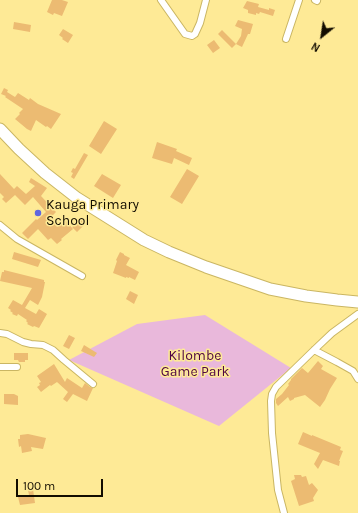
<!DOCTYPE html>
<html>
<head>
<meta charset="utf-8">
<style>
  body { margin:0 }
  #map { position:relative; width:358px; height:513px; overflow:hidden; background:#feea96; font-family:Karla,sans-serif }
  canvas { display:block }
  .north { position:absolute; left:302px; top:16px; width:40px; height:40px; -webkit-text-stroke:3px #feea96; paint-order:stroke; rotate:210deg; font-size:11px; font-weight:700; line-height:16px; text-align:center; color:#130d00 }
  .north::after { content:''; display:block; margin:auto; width:14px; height:18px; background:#130d00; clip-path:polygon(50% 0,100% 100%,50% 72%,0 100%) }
  .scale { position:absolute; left:16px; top:479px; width:87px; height:18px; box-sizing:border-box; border:2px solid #130d00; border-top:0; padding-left:5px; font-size:12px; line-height:14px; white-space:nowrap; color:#130d00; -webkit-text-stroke:3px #feea96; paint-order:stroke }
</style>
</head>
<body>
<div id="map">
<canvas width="358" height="513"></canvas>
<div class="north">N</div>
<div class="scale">100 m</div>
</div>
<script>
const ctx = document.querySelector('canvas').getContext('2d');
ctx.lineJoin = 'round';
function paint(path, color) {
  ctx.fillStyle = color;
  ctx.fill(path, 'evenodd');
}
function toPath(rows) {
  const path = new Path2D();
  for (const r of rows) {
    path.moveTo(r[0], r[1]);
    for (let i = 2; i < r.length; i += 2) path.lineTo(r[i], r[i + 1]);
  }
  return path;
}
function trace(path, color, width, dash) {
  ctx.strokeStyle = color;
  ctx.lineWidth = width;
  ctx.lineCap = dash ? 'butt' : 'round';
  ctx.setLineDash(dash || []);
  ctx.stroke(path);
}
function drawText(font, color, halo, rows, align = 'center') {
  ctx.font = font + ' Karla,sans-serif';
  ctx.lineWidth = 3;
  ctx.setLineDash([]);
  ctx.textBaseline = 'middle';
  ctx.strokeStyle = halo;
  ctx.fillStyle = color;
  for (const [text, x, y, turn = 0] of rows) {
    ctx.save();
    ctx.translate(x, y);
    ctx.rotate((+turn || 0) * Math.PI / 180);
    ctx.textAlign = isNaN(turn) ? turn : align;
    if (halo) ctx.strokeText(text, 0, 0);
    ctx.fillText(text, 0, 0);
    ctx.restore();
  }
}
paint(toPath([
  [205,315,291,368,219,426,69,360,137,324]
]), '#e9b8db');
paint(toPath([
  [52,0,62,0,68,2,62,16,54,13,53,15,47,12],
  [247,1,259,4,258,7,269,10,269,8,275,10,273,16,260,12,259,14,256,13,256,15,248,13,248,10,243,8],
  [238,20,253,24,250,34,248,34,242,47,236,44,241,36,242,29,235,26],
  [14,22,31,25,30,32,13,29],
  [63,29,73,35,68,43,62,39,63,38,59,35],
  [222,30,236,44,232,48,218,34],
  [214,40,220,48,213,53,207,45],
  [4,88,8,90,7,92,15,97,18,93,29,100,30,98,38,104,61,114,51,129,47,126,46,127,36,120,31,131,27,129,15,119,20,114,19,113,23,109,5,97,6,96,1,94],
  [104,121,117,129,101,154,89,146],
  [157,142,177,149,176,151,192,158,189,165,174,158,172,164,152,158],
  [84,153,88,155,74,179,71,177,73,173,71,172,73,168,75,169],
  [187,169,199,176,182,204,170,197],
  [0,174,14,189,17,186,26,194,35,186,29,182,31,178,47,188,41,196,56,212,50,218,57,227,65,220,73,229,61,239,62,240,57,244,51,238,48,240,38,229,28,239,22,233,36,219,37,220,46,212,33,197,25,205,15,195,6,203,2,199,4,197,0,193],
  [102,174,121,185,113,198,94,186],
  [82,218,86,223,77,232,72,227],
  [14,252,41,260,38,267,12,259],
  [120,252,124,254,124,255,130,258,126,265,139,272,135,280,129,277,129,278,126,277,126,278,113,273,117,261,116,260],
  [4,270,44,280,44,282,45,282,42,297,38,305,30,300,25,308,36,314,39,309,47,314,39,328,34,326,33,327,27,324,28,323,26,321,27,320,18,314,17,316,12,314,13,313,10,311,11,310,8,308,13,300,22,305,32,288,0,281,2,272,4,272],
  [130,291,138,295,134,304,126,299],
  [69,335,75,338,69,349,63,346],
  [84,345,97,353,94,357,81,351],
  [14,353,28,353,28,360,25,360,25,362,19,362,18,360,14,360],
  [318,361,323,366,321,369,337,378,330,389,325,400,320,407,305,395,294,398,294,399,290,401,288,397,278,406,276,403,276,399,282,394,289,385,288,384,291,380,291,379,302,368,308,373],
  [54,364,65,382,67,378,82,388,85,383,90,387,93,388,87,401,73,394,67,402,63,399,68,392,57,382,51,386,50,385,41,392,37,387,40,385,39,383,41,382,37,376],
  [4,394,14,394,18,396,18,405,4,404],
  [303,432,312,436,312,435,341,447,340,450,343,451,339,461,340,461,339,466,323,460,318,469,314,464,320,453,298,444],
  [28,434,46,438,43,449,31,447,32,451,22,453,21,446,19,447,18,439,20,439,20,435],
  [294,475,301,475,302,477,306,476,309,485,312,483,318,490,313,498,314,501,299,506,291,481,295,479],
  [33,489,35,503,20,505,18,497,29,495,28,490]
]), '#ecbb72');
const street = toPath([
  [161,0,185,34,192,36,195,34,200,23,206,0],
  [315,0,317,1],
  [286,39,299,0],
  [0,225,17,239,82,276],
  [0,333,7,334,23,342,31,344,43,345,53,350,64,360,93,384],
  [314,350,337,362,353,371,358,379],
  [0,367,17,367],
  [284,513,278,490,272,433,271,401,272,394,276,387,314,350,332,333,358,314]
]);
const highway = toPath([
  [0,129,19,149,45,173,77,198,144,240,169,252,206,267,270,289,306,296,337,300,358,302]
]);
trace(street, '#cab663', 8);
trace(highway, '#cab663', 13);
trace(street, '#fff', 6);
trace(highway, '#fff', 11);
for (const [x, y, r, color] of [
  [38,213,4,"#6067df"]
]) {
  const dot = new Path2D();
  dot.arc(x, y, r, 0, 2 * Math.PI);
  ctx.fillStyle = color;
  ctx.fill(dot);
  trace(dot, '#feea96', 1.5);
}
drawText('14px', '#130d00', '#feea96', [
  ["Kauga Primary",46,205],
  ["School",46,221]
], 'left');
drawText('14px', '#4f0543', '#feea96', [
  ["Kilombe",195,356],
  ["Game Park",195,372]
]);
</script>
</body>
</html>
